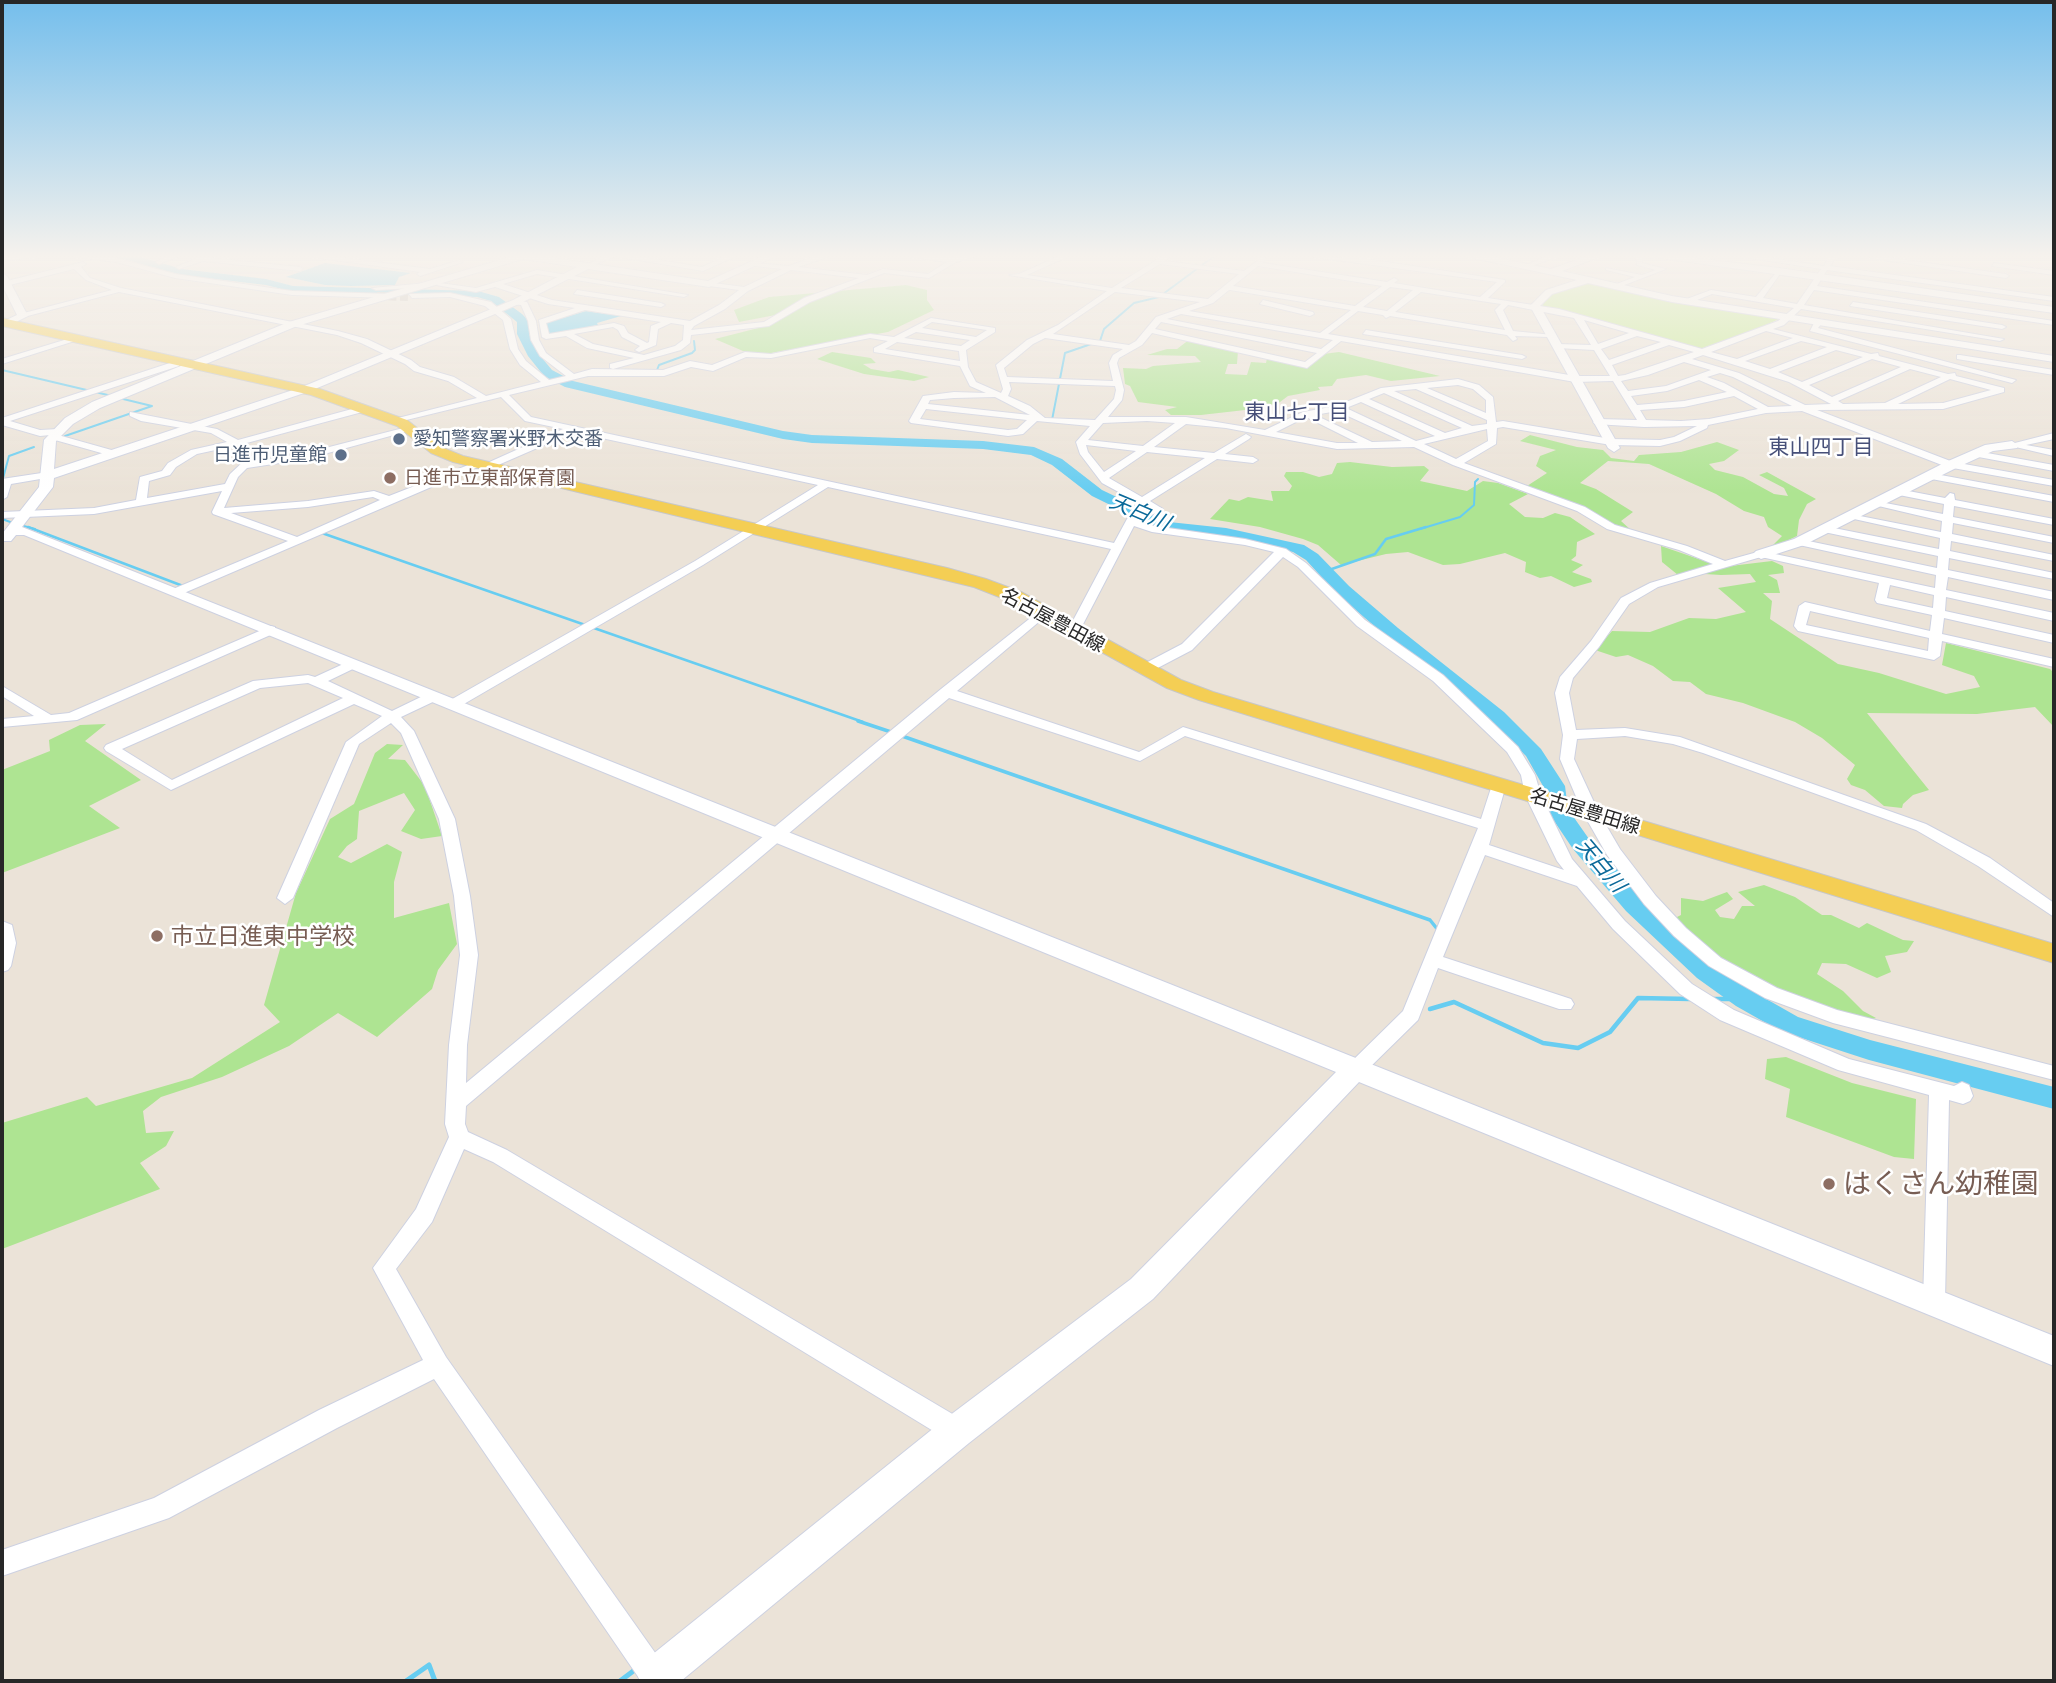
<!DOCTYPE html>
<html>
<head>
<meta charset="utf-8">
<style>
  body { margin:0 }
  #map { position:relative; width:2056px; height:1683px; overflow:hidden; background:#ebe3d8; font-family:Barlow,sans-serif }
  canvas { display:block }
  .frame { position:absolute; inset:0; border:4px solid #272727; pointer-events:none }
</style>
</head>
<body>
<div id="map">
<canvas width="2056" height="1683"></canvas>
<div class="frame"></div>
</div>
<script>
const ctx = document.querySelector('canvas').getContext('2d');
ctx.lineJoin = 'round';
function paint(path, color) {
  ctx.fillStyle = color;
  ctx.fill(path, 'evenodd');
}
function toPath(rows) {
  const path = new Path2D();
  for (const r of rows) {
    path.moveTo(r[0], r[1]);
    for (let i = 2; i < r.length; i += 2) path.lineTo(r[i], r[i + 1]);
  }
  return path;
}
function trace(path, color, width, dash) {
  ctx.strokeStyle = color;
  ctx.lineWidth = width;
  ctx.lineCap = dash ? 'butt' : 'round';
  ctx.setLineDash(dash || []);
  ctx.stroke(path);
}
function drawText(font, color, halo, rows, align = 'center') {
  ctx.font = font + ' Barlow,"Noto Sans JP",sans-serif';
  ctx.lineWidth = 5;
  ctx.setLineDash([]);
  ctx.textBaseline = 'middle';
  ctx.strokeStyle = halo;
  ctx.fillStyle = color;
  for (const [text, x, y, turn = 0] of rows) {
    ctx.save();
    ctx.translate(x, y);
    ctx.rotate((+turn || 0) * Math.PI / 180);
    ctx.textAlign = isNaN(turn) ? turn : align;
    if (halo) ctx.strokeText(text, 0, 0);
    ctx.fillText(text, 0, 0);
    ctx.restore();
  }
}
paint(toPath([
  [906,285,927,290,927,300,934,310,888,332,766,354,743,351,715,339,770,325,786,313,739,322,734,310,769,297],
  [1190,339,1238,351,1237,364,1228,364,1225,374,1247,375,1251,362,1266,363,1267,358,1309,366,1323,354,1339,352,1440,376,1391,381,1366,375,1337,379,1332,386,1318,387,1320,390,1288,396,1276,405,1251,402,1254,409,1201,415,1171,415,1165,410,1177,407,1138,402,1130,386,1125,384,1123,368,1146,369,1153,366,1201,362,1195,356,1147,355,1167,349,1177,349],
  [832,352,871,358,876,363,863,364,871,369,889,372,898,370,929,377,914,381,864,374,817,359],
  [1530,435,1577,447,1603,450,1611,458,1634,461,1639,455,1681,452,1717,442,1739,450,1724,461,1709,464,1715,470,1743,477,1774,494,1788,496,1784,488,1759,475,1767,472,1816,499,1807,504,1799,520,1797,536,1774,547,1773,545,1782,536,1768,527,1764,517,1744,511,1716,494,1649,464,1608,461,1580,483,1596,489,1633,512,1621,521,1632,531,1628,531,1579,506,1527,486,1547,473,1536,466,1540,456,1556,450,1520,441],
  [1350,462,1392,467,1424,466,1429,470,1420,481,1467,491,1483,481,1498,483,1528,494,1509,504,1525,517,1543,518,1555,513,1570,517,1595,534,1577,542,1576,556,1571,560,1583,565,1572,572,1591,579,1592,582,1574,587,1551,576,1540,578,1525,572,1526,562,1505,553,1460,564,1443,565,1408,552,1386,554,1341,565,1318,545,1303,539,1260,527,1210,519,1229,499,1239,501,1248,497,1273,501,1271,491,1289,491,1292,486,1284,476,1286,472,1303,472,1319,477,1332,474,1337,463],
  [1661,546,1722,567,1772,561,1783,566,1784,573,1768,575,1777,580,1780,593,1763,593,1772,601,1770,619,1838,664,1879,673,1946,694,1980,687,1974,676,1942,665,1946,643,2050,669,2054,673,2054,727,2035,707,1977,714,1867,713,1929,790,1913,795,1903,804,1902,808,1884,806,1865,790,1851,785,1847,779,1855,765,1822,738,1795,722,1743,703,1706,694,1690,682,1673,681,1653,666,1628,655,1616,657,1595,650,1612,631,1650,632,1689,618,1716,619,1746,612,1718,588,1756,582,1750,574,1721,575,1705,574,1696,569,1678,575,1662,562],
  [106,724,85,741,141,780,89,806,120,828,2,873,2,770,50,751,49,740,80,725],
  [387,744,403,745,388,759,405,760,425,786,442,836,421,839,401,831,415,810,404,793,359,811,357,839,347,846,338,857,351,863,387,844,402,852,394,882,394,918,449,903,457,944,438,970,432,989,377,1037,338,1013,289,1046,222,1077,161,1097,143,1111,146,1133,174,1131,166,1146,140,1163,160,1189,2,1249,2,1123,87,1097,96,1106,192,1078,280,1022,264,1005,296,893,330,819,354,804,375,753],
  [1764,885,1795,897,1822,915,1831,915,1859,928,1867,923,1903,940,1914,941,1907,952,1885,956,1891,972,1877,978,1846,964,1822,963,1817,974,1843,991,1863,1011,1876,1018,1870,1020,1801,1001,1750,980,1671,920,1681,915,1681,898,1703,901,1727,892,1733,899,1715,910,1720,917,1734,919,1742,906,1755,906,1738,892],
  [1786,1057,1852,1083,1916,1099,1914,1159,1894,1157,1786,1117,1790,1089,1765,1079,1767,1059]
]), '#aee492');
paint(toPath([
  [1592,282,1781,318,1760,328,1700,349,1542,306,1547,298,1556,292]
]), '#c4ec8d');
paint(toPath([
  [325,263,411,273,399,277,395,285,351,286,325,285,286,277],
  [586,311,621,316,597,323,598,325,549,335,546,323]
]), '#67cdf1');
trace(toPath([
  [2,370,112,396],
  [657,370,659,365,692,353,695,350,694,341],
  [1052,420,1065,353,1100,341,1104,329,1134,303,1159,297,1213,257],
  [65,436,152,406,119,398],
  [2,482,9,456,34,447],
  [2,519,13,523],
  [20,525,35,529],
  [1420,529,1460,517,1474,505,1475,482,1478,479]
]), '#67cdf1', 2);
trace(toPath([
  [28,527,183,586],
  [319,532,863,722],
  [1326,571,1375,554,1386,539,1426,527]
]), '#67cdf1', 2.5);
trace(toPath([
  [858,721,891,732],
  [902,736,1430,920,1438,930]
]), '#67cdf1', 3.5);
trace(toPath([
  [1713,999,1745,999],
  [1430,1009,1454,1002,1543,1043,1578,1048,1610,1032,1638,998,1691,999]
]), '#67cdf1', 4.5);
trace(toPath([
  [406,1681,429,1665,435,1681],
  [620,1681,636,1669]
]), '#67cdf1', 5);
paint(toPath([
  [116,257,141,257,182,269,266,279,293,286,478,291,499,297,522,314,529,321,529,334,537,352,552,370,573,381,783,431,812,435,983,441,1034,447,1062,459,1102,490,1169,522,1226,528,1304,545,1318,554,1349,586,1398,628,1504,712,1541,749,1565,786,1568,809,1589,839,1644,899,1715,966,1754,992,1798,1017,1870,1040,2054,1087,2054,1109,1869,1060,1780,1031,1736,1006,1697,978,1626,911,1573,849,1546,809,1543,786,1526,756,1490,720,1386,636,1337,594,1306,560,1293,552,1226,538,1159,529,1092,496,1052,465,1031,455,983,449,812,443,783,439,565,387,544,376,528,356,517,334,517,322,491,301,477,297,293,292,266,285,181,275,116,257]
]), '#67cdf1');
trace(toPath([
  [377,296,408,297]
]), '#c4bdb5', 8, [8, 3.5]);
const street = toPath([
  [2,257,35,257,2,261,2,257],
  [75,257,116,258,175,274,292,291,391,294,395,296,391,298,292,295,175,278,116,262,75,257],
  [166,257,177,257,159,264,156,262,166,257],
  [200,257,300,267,303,269,300,271,203,261,179,269,176,267,200,257],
  [312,257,336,257,430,269,460,260,463,262,420,276,417,274,420,272,312,257],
  [603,257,613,257,589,267,584,266,603,257],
  [620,257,640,257,702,267,724,257,734,257,703,271,620,257],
  [813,257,827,257,798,267,867,275,883,269,928,274,947,262,912,257,973,257,956,262,929,278,884,273,810,302,769,326,691,335,690,343,681,350,613,369,610,368,610,364,634,358,587,348,566,336,546,339,542,337,539,320,575,308,548,304,495,287,476,292,436,285,440,283,476,288,537,270,688,295,684,297,537,274,503,284,552,300,690,321,719,305,739,290,709,286,706,282,744,287,782,269,755,266,753,263,789,266,813,257],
  [791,270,859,278,804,298,764,322,691,330,694,326,725,309,748,291,791,270],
  [585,310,661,322,651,326,649,342,647,343,628,333,624,326,614,323,549,334,546,323,585,310],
  [671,323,684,325,683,340,675,346,644,355,593,344,574,334,613,327,618,330,622,337,640,346,635,350,639,352,656,345,658,329,671,323],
  [1057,257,1067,257,1027,275,1112,288,1161,257,1169,257,1165,261,1244,271,1261,258,1265,257,1263,263,1387,282,1394,278,1398,280,1394,283,1480,297,1497,282,1314,257,1374,260,1505,280,1505,282,1488,298,1559,309,1702,349,1778,321,1794,308,1712,294,1687,304,1684,300,1711,290,1756,297,1779,269,1782,271,1763,298,1797,304,1821,269,1743,257,1764,257,1824,266,1829,257,1836,257,1830,266,2054,297,2054,301,1827,270,1817,286,2054,321,2054,325,1814,290,1804,305,2004,339,2000,341,1801,309,1784,325,1773,329,1871,354,1878,353,1879,356,1948,374,1955,373,1956,376,2004,388,2004,392,1943,409,1817,410,1953,462,2054,480,2054,486,1947,467,1802,411,1766,413,1708,425,1707,428,1680,441,1660,446,1611,445,1503,427,1497,428,1496,444,1464,463,1585,507,1615,525,1687,546,1725,561,1761,551,1935,588,1936,575,1799,545,1793,542,1799,539,1937,568,1938,556,1824,532,1819,529,1824,526,1939,549,1940,538,1845,517,1850,514,1941,532,1942,521,1870,504,1875,501,1943,514,1944,504,1894,494,1894,490,1898,489,1945,498,1950,493,1954,494,1955,500,2054,519,2054,525,1954,506,1953,517,2054,537,2054,543,1953,523,1952,534,2054,555,2054,561,1951,541,1950,551,2054,573,2054,579,1949,558,1948,570,2054,592,2054,600,1948,577,1946,590,2054,613,2054,621,1946,597,1945,611,2054,635,2054,643,1944,618,1942,634,2054,659,2054,667,1942,641,1940,656,1934,660,1798,631,1794,626,1799,606,1805,602,1930,631,1932,615,1877,603,1875,600,1879,583,1761,557,1658,587,1629,604,1599,647,1573,678,1569,693,1576,730,1625,728,1680,737,1926,824,1990,858,2054,903,2054,917,1978,866,1916,830,1703,753,1673,744,1625,736,1577,739,1574,759,1599,813,1620,849,1656,896,1686,928,1721,958,1777,988,1837,1010,2054,1066,2054,1080,1833,1023,1765,998,1709,966,1674,936,1644,904,1607,855,1583,813,1560,759,1563,735,1555,693,1560,677,1591,641,1621,598,1650,583,1713,564,1679,550,1607,529,1577,511,1453,465,1414,447,1337,449,1226,428,1186,424,1154,447,1214,453,1246,434,1251,437,1249,439,1225,454,1253,457,1258,460,1253,463,1217,459,1150,501,1163,509,1140,521,1154,526,1245,539,1286,549,1306,563,1365,620,1443,675,1518,747,1535,775,1541,795,1572,859,1625,921,1692,984,1734,1010,1849,1059,1954,1086,1962,1082,1969,1085,1973,1096,1970,1101,1963,1104,1949,1100,1945,1302,1942,1309,1934,1312,1926,1309,1923,1302,1929,1095,1838,1070,1720,1020,1680,994,1613,929,1577,886,1485,855,1443,957,1571,999,1574,1004,1571,1009,1559,1009,1438,968,1418,1020,1362,1075,1355,1077,1348,1075,1345,1070,1348,1065,1403,1011,1478,828,1185,736,1140,761,949,698,466,1106,465,1124,468,1132,507,1150,966,1422,969,1431,966,1440,957,1443,948,1440,493,1162,464,1149,432,1222,396,1269,446,1357,668,1671,672,1681,641,1681,434,1379,337,1428,169,1518,2,1576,2,1550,154,1498,319,1410,423,1360,373,1268,416,1209,449,1137,445,1124,449,1045,460,955,454,896,439,819,401,733,391,723,359,744,293,898,285,904,277,898,346,742,382,716,354,704,171,790,106,751,104,748,106,745,253,681,308,675,315,677,352,660,358,664,357,667,328,681,392,711,427,694,437,694,439,697,437,700,401,717,414,731,455,819,470,896,478,955,467,1045,466,1083,941,689,1043,608,1049,612,1047,615,957,691,1139,752,1183,727,1481,819,1492,785,1499,781,1504,782,1506,785,1489,845,1564,870,1557,861,1525,795,1521,775,1507,752,1433,681,1357,626,1298,567,1283,557,1192,650,1150,672,1140,672,1140,666,1182,644,1274,552,1245,545,1152,532,1134,526,1080,630,1074,634,1068,630,1111,549,828,487,703,565,457,708,447,708,445,705,447,702,695,561,818,485,574,432,489,469,485,468,485,464,563,429,525,421,501,397,394,423,394,419,477,398,448,381,414,371,405,364,361,343,337,335,119,292,20,318,20,314,112,290,86,280,74,269,6,286,3,282,83,262,86,264,81,267,90,278,121,288,338,331,367,339,411,360,420,367,454,377,486,396,541,382,520,365,510,349,503,320,485,306,450,297,412,298,409,294,450,293,491,302,511,319,518,349,526,361,549,380,566,376,540,356,531,340,528,321,521,305,513,304,513,300,527,302,536,321,539,340,546,353,574,374,592,369,663,370,690,361,712,365,745,352,771,354,870,334,894,337,931,318,995,328,995,332,966,350,968,367,976,382,1001,393,1003,389,996,365,1027,340,1058,325,1107,291,1009,275,1019,274,1057,257],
  [1160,264,1239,274,1208,299,1121,288,1160,264],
  [1258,266,1382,286,1355,306,1233,286,1258,266],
  [1390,287,1413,290,1387,311,1363,307,1390,287],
  [1229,290,1230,290,1351,310,1320,333,1189,311,1213,303,1229,290],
  [1115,292,1200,302,1156,317,1136,341,1129,345,1053,334,1115,292],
  [1421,292,1501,304,1495,310,1505,330,1395,312,1421,292],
  [1508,305,1574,318,1591,345,1557,344,1553,346,1557,348,1594,350,1610,376,1575,376,1328,334,1358,311,1383,315,1386,318,1390,316,1507,335,1513,341,1517,339,1515,336,1549,337,1553,335,1513,331,1503,310,1508,305],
  [1181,314,1321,338,1333,340,1321,349,1167,319,1181,314],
  [1584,320,1629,333,1598,344,1584,320],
  [932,322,987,330,976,337,922,328,932,322],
  [1161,322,1317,353,1305,362,1155,329,1161,322],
  [1766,331,1793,338,1737,359,1711,352,1766,331],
  [916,332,970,340,961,346,904,338,916,332],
  [1152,333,1307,368,1341,341,1575,382,1613,381,1637,420,1598,419,1593,422,1595,424,1644,427,1697,426,1674,437,1660,440,1611,439,1503,421,1496,422,1493,397,1479,385,1458,379,1381,388,1336,406,1303,412,1265,430,1186,417,1108,417,1122,400,1124,390,1117,363,1119,358,1142,345,1152,333],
  [1637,336,1661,342,1609,360,1601,349,1637,336],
  [870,338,888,341,874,348,874,352,960,366,970,386,986,393,954,392,923,396,909,421,911,423,1008,436,1023,434,1037,421,1090,426,1076,442,1080,454,1102,483,1150,509,1127,519,1114,543,531,417,509,395,588,376,664,376,691,367,713,371,746,357,771,358,870,338],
  [1045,338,1123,349,1113,355,1109,363,1113,381,1007,377,1004,368,1033,344,1045,338],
  [1801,341,1827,347,1770,369,1745,361,1801,341],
  [897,342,959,351,960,361,885,349,897,342],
  [1669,345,1694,352,1625,375,1618,376,1612,365,1669,345],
  [1836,350,1863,357,1802,382,1778,372,1836,350],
  [1703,355,1789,382,1831,404,1805,405,1739,373,1692,359,1703,355],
  [1872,359,1901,367,1832,397,1809,385,1872,359],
  [1684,362,1711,370,1666,386,1628,391,1621,381,1648,375,1684,362],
  [1910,369,1941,377,1885,403,1843,404,1838,401,1910,369],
  [1720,373,1733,377,1792,406,1768,407,1724,383,1707,377,1720,373],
  [1950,379,1991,390,1943,403,1898,404,1950,379],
  [1699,380,1727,392,1684,401,1637,405,1631,396,1667,391,1699,380],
  [1009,382,1115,386,1116,390,1114,399,1095,420,1045,418,1030,406,1008,396,1011,389,1009,382],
  [1458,385,1473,389,1486,400,1486,413,1427,388,1458,385],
  [1416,389,1487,420,1487,424,1472,426,1394,391,1416,389],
  [1384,393,1462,428,1445,433,1369,399,1384,393],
  [1734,396,1758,409,1709,419,1681,421,1646,420,1640,410,1684,407,1734,396],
  [995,397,1030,415,928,404,930,400,954,398,995,397],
  [1361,402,1435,436,1416,441,1346,408,1361,402],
  [926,409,1027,420,1017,429,1008,430,920,419,926,409],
  [1337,411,1402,441,1372,442,1315,415,1337,411],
  [1306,417,1358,443,1337,443,1276,432,1306,417],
  [1147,421,1175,423,1143,446,1088,440,1103,423,1147,421],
  [1487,429,1488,441,1456,459,1424,444,1487,429],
  [1086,445,1136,451,1104,472,1088,452,1086,445],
  [1147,452,1205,458,1142,497,1109,478,1147,452],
  [1890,585,1934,595,1933,608,1887,598,1890,585],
  [1810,611,1929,638,1928,651,1806,625,1810,611],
  [308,683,343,698,172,780,122,749,260,688,308,683],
  [1545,257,1556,257,1529,267,1524,266,1545,257],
  [1636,257,1642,257,1642,263,1666,269,1614,289,1614,285,1635,277,1606,270,1606,268,1642,275,1656,270,1637,265,1636,257],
  [1884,257,2006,274,2009,276,2006,278,1870,258,1884,257],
  [1994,263,2054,271,2054,275,1992,266,1994,263],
  [427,283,430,287,376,290,372,288,427,283],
  [577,290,661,303,665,305,661,307,574,294,577,290],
  [1263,300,1313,312,1314,314,1310,316,1260,304,1263,300],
  [1853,302,2002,325,2006,327,2002,329,1850,306,1853,302],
  [1815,321,1822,323,1818,328,2016,380,2012,383,1810,331,1815,321],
  [1366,330,1522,355,1526,357,1522,359,1363,334,1366,330],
  [74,337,81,339,2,364,2,359,74,337],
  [1960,355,2054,370,2054,375,1957,359,1957,355,1960,355],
  [176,361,179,362,179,366,10,421,40,430,58,429,63,432,61,434,40,436,2,425,2,418,176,361],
  [363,406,368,409,366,411,243,444,254,461,306,453,411,426,416,429,306,459,247,468,238,477,224,508,308,501,374,491,389,496,476,462,485,464,177,596,171,592,173,589,288,541,213,514,212,512,222,491,94,514,2,518,2,512,94,508,136,500,140,477,162,471,168,463,191,450,227,442,211,433,141,421,130,416,130,412,217,429,238,440,363,406],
  [234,446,245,460,230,474,225,484,147,498,149,481,170,475,176,467,197,454,234,446],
  [373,497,380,500,297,537,231,513,308,507,373,497],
  [2054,433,2054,439,2026,445,2054,450,2054,456,2007,445,2054,433],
  [58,435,115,451,117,453,112,456,55,440,53,438,58,435],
  [1976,451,2054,465,2054,471,1973,456,1973,452,1976,451],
  [48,472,53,475,52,477,11,484,7,497,2,500,2,479,48,472],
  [1930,473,2054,496,2054,502,1926,478,1925,476,1930,473],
  [271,626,275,627,275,633,77,720,2,727,2,719,34,716,2,696,2,686,51,715,69,713,271,626],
  [2,921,12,925,16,943,11,966,8,970,2,972,2,921]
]);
const secondary = toPath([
  [510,257,547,257,708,281,761,257,774,257,709,287,588,269,519,304,310,391,54,478,53,487,22,527,2054,1336,2054,1366,1359,1082,1153,1299,969,1443,681,1681,640,1681,638,1676,643,1662,945,1419,1131,1279,1336,1072,24,535,16,535,11,541,2,541,2,534,39,487,44,440,65,418,92,402,289,322,510,257],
  [523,259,577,267,513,300,302,387,54,469,56,441,73,424,100,408,297,326,523,259],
  [1468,257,1494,257,1551,269,1585,257,1599,257,1562,271,1672,296,2054,356,2054,362,1672,302,1588,283,1552,294,1540,306,1620,448,1614,452,1608,448,1530,306,1546,290,1577,280,1468,257],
  [1653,257,1685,257,1779,268,2054,307,2054,313,1653,257],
  [2,273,7,276,28,316,8,326,4,325,4,321,17,315,2,285,2,273],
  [2012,441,2018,445,2017,448,1993,451,1956,468,1804,545,1761,559,1753,554,1756,551,1794,539,1946,462,1985,445,2012,441]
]);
const primary = toPath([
  [2,318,320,389,407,420,441,447,463,456,947,568,986,579,1021,592,1181,680,1213,692,2054,944,2054,963,1199,700,1167,688,1007,600,974,587,453,462,431,453,397,426,311,395,2,326,2,318]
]);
trace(street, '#cdd1e1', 2);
trace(secondary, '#cdd1e1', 2);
trace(primary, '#c7c7c7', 2);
paint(street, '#fff');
paint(secondary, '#fff');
paint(primary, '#f4ce54');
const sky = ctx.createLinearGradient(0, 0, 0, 493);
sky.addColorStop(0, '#74beec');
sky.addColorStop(0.52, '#f6f2ed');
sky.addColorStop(1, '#f6f2ed00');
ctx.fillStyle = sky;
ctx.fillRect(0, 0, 2056, 493);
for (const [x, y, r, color] of [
  [399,439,7,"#5c6f8a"],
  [341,455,7,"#5c6f8a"],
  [390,478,7,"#8d6e63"],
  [157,936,7,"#8d6e63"],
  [1829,1184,7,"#8d6e63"]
]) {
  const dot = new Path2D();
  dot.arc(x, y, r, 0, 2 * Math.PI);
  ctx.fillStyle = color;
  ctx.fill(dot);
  trace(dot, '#fff', 2.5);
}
drawText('19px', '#4e5e75', '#fff', [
  ["愛知警察署米野木交番",413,439],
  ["日進市児童館",327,455,"right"]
], 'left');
drawText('19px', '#785e54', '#fff', [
  ["日進市立東部保育園",404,478]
], 'left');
drawText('19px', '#272727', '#fff', [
  ["名古屋豊田線",1053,620,28],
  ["名古屋豊田線",1585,811,17]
]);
drawText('21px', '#475079', '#fff', [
  ["東山七丁目",1297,412],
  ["東山四丁目",1821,447]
]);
drawText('italic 21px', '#0a6999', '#fff', [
  ["天白川",1140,512,23],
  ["天白川",1601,865,50]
]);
drawText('23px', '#785e54', '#fff', [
  ["市立日進東中学校",171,936]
], 'left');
drawText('28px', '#785e54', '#fff', [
  ["はくさん幼稚園",1843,1184]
], 'left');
</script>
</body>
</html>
